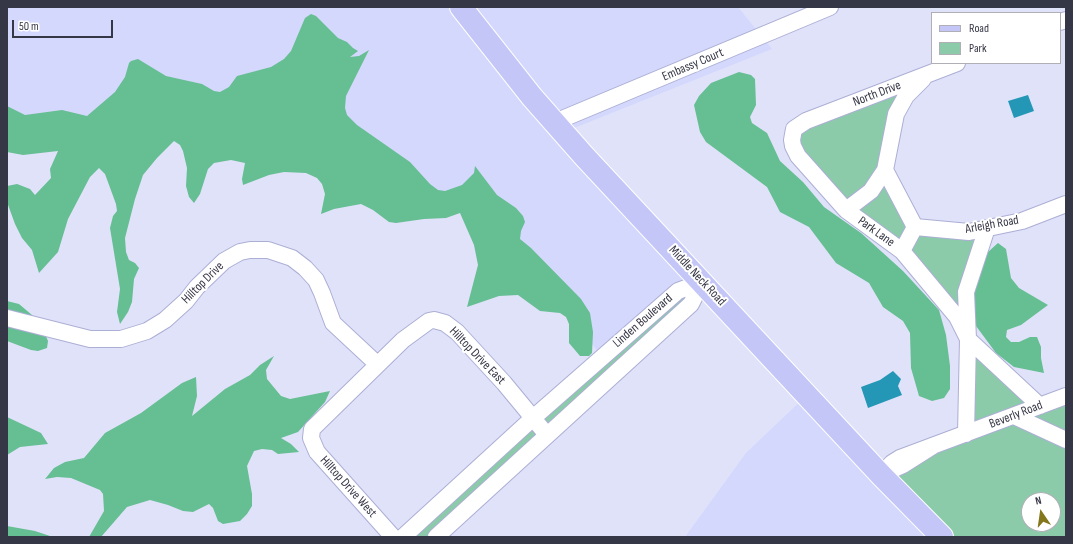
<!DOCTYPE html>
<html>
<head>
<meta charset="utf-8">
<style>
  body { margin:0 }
  #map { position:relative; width:1073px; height:544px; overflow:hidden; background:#e0e2fa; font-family:"Sofia Sans Condensed",sans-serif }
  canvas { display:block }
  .frame { position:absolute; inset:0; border:8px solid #363746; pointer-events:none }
  .legend { position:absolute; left:931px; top:12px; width:130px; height:52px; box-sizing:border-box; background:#fff; border:1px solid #afafb5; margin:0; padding:5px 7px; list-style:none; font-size:12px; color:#363746 }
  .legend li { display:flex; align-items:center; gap:8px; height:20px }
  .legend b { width:20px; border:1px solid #afafb5 }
  .north { position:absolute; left:1021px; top:492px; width:40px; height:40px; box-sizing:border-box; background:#fff; border:1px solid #afafb5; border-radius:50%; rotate:347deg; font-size:11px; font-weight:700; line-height:16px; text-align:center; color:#363746 }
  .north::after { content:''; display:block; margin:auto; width:14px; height:18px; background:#84771b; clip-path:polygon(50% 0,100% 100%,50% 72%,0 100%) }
  .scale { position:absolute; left:12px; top:20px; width:101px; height:18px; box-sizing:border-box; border:2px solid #363746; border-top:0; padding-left:5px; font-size:12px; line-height:14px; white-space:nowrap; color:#363746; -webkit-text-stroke:3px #fff; paint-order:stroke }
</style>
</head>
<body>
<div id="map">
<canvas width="1073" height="544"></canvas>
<div class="frame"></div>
<ul class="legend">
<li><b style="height:5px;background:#c4c6f8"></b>Road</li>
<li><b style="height:11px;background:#8bcba9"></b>Park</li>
</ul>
<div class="north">N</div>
<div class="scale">50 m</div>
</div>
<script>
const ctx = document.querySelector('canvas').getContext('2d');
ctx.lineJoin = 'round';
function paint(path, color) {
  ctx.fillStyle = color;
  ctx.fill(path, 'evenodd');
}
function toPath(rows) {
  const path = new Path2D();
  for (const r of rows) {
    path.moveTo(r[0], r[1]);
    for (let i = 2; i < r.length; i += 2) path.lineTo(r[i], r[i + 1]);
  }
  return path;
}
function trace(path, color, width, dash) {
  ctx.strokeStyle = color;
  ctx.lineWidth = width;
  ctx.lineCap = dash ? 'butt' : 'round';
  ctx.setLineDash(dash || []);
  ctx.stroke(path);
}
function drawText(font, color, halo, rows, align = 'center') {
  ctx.font = font + ' "Sofia Sans Condensed",sans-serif';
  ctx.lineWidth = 4;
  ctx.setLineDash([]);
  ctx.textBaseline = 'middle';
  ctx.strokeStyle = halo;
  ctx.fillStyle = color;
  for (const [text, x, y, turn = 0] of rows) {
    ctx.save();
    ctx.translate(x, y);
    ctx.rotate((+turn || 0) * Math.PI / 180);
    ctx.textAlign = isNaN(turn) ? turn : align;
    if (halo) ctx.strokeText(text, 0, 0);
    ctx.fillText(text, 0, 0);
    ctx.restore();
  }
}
paint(toPath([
  [7,7,738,7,772,49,564,132,702,282,602,357,491,210,445,209,278,106,7,125],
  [807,395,942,537,685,537,746,453]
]), '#d4d8fc');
paint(toPath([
  [927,75,906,96,885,170,915,227,987,228,968,339,1040,406,1066,396,1066,537,942,537,881,475,966,434,968,339,934,289,846,210,792,140,793,133],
  [1029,500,1053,500,1053,524,1029,524],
  [702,282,690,305,435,537,403,537,678,291]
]), '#8bcba9');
paint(toPath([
  [311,14,316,16,338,38,347,42,353,48,358,51,350,57,359,56,369,50,346,96,345,108,347,115,357,125,410,162,430,184,438,190,445,191,462,185,474,173,475,166,497,195,516,208,523,216,525,222,521,231,520,239,531,248,581,299,590,313,593,332,592,353,589,356,580,356,569,343,569,324,566,317,560,313,540,311,518,295,499,296,467,307,478,265,474,245,460,213,446,218,424,219,396,223,389,222,373,210,361,204,334,209,321,214,325,194,322,184,317,178,306,173,284,172,269,175,243,185,242,179,245,163,231,160,214,163,208,169,200,194,194,203,189,197,186,186,187,168,183,151,180,145,174,141,157,158,143,175,135,199,125,238,126,252,129,260,135,263,139,268,134,279,132,302,128,312,120,324,117,312,120,289,110,228,113,216,117,211,116,204,105,174,99,168,90,177,68,219,58,252,39,273,32,250,22,238,15,224,7,202,7,186,17,184,30,189,35,195,51,178,50,169,58,151,23,155,7,152,7,106,25,115,62,110,87,116,115,92,125,77,129,63,131,61,138,59,166,76,202,84,214,91,220,92,229,87,237,76,271,67,284,59,291,51,305,18],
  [739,72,751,75,755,79,756,105,750,117,752,123,767,133,780,161,803,182,824,207,861,233,903,271,939,310,946,335,950,366,950,389,944,398,932,401,919,396,911,368,910,333,903,321,883,307,869,283,836,263,809,227,780,212,767,187,706,142,700,132,694,105,699,96,711,83],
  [998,243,1006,249,1011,278,1019,288,1048,305,1021,325,1007,330,1006,337,1011,342,1019,342,1030,337,1037,337,1041,347,1041,358,1044,373,1014,367,996,353,976,326,972,309,976,275,988,252],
  [7,301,19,304,32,315,45,334,48,341,47,348,38,351,31,350,7,341],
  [274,356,266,370,267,379,281,396,290,399,330,391,325,402,298,432,281,438,291,444,299,452,278,454,272,450,262,449,254,451,247,466,252,494,252,506,247,514,240,521,223,524,218,521,213,508,209,504,193,512,183,511,168,505,150,500,127,507,101,537,89,537,104,511,103,494,100,490,71,478,57,477,45,479,54,468,65,462,84,458,105,433,141,413,182,383,196,377,197,396,192,416,225,389,250,375,260,365],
  [7,417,41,433,48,444,20,447,7,455],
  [7,526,35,531,53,537,7,537]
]), '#66be93');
paint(toPath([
  [1028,95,1034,111,1014,118,1008,101],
  [893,371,901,379,898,386,902,395,868,408,861,387,880,380]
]), '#2597b6');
const street = toPath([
  [1060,22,1066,20],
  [957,63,806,121,794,129,792,140,793,146,798,156,846,210,902,251,957,317,968,339,1040,406],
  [555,122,830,7],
  [885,170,915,227,969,232,1022,221,1066,204],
  [846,210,871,191,885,170,896,114,906,96,923,79],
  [902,251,915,227],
  [7,318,90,339,121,339,147,331,165,320,186,301,197,287,224,261,240,252,250,250,268,250,292,258,305,268,316,280,322,293,333,323,377,364],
  [1014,416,1066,440],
  [966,434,968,339,966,292,987,228],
  [933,446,903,465,881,475,892,463,900,458,1066,396],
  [393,537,317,452,311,438,312,429,403,340,429,321,434,320,445,323,457,332,504,383,547,435],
  [403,537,533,418,678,291,702,282],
  [436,537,691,304,702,282]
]);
const primary = toPath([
  [461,7,532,97,584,156,881,475,942,537]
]);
trace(street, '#acafd4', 18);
trace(primary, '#fff', 24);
trace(street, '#fff', 16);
trace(primary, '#c4c6f8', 22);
drawText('13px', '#363746', '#fff', [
  ["Embassy Court",693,65,-23],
  ["North Drive",877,94,-21],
  ["Arleigh Road",992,225,-10],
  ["Park Lane",876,232,36],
  ["Middle Neck Road",697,276,47],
  ["Hilltop Drive",203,283,-45],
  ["Linden Boulevard",643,321,-41],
  ["Hilltop Drive East",477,356,46],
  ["Beverly Road",1016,415,-21],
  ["Hilltop Drive West",348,487,48]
]);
</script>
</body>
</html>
